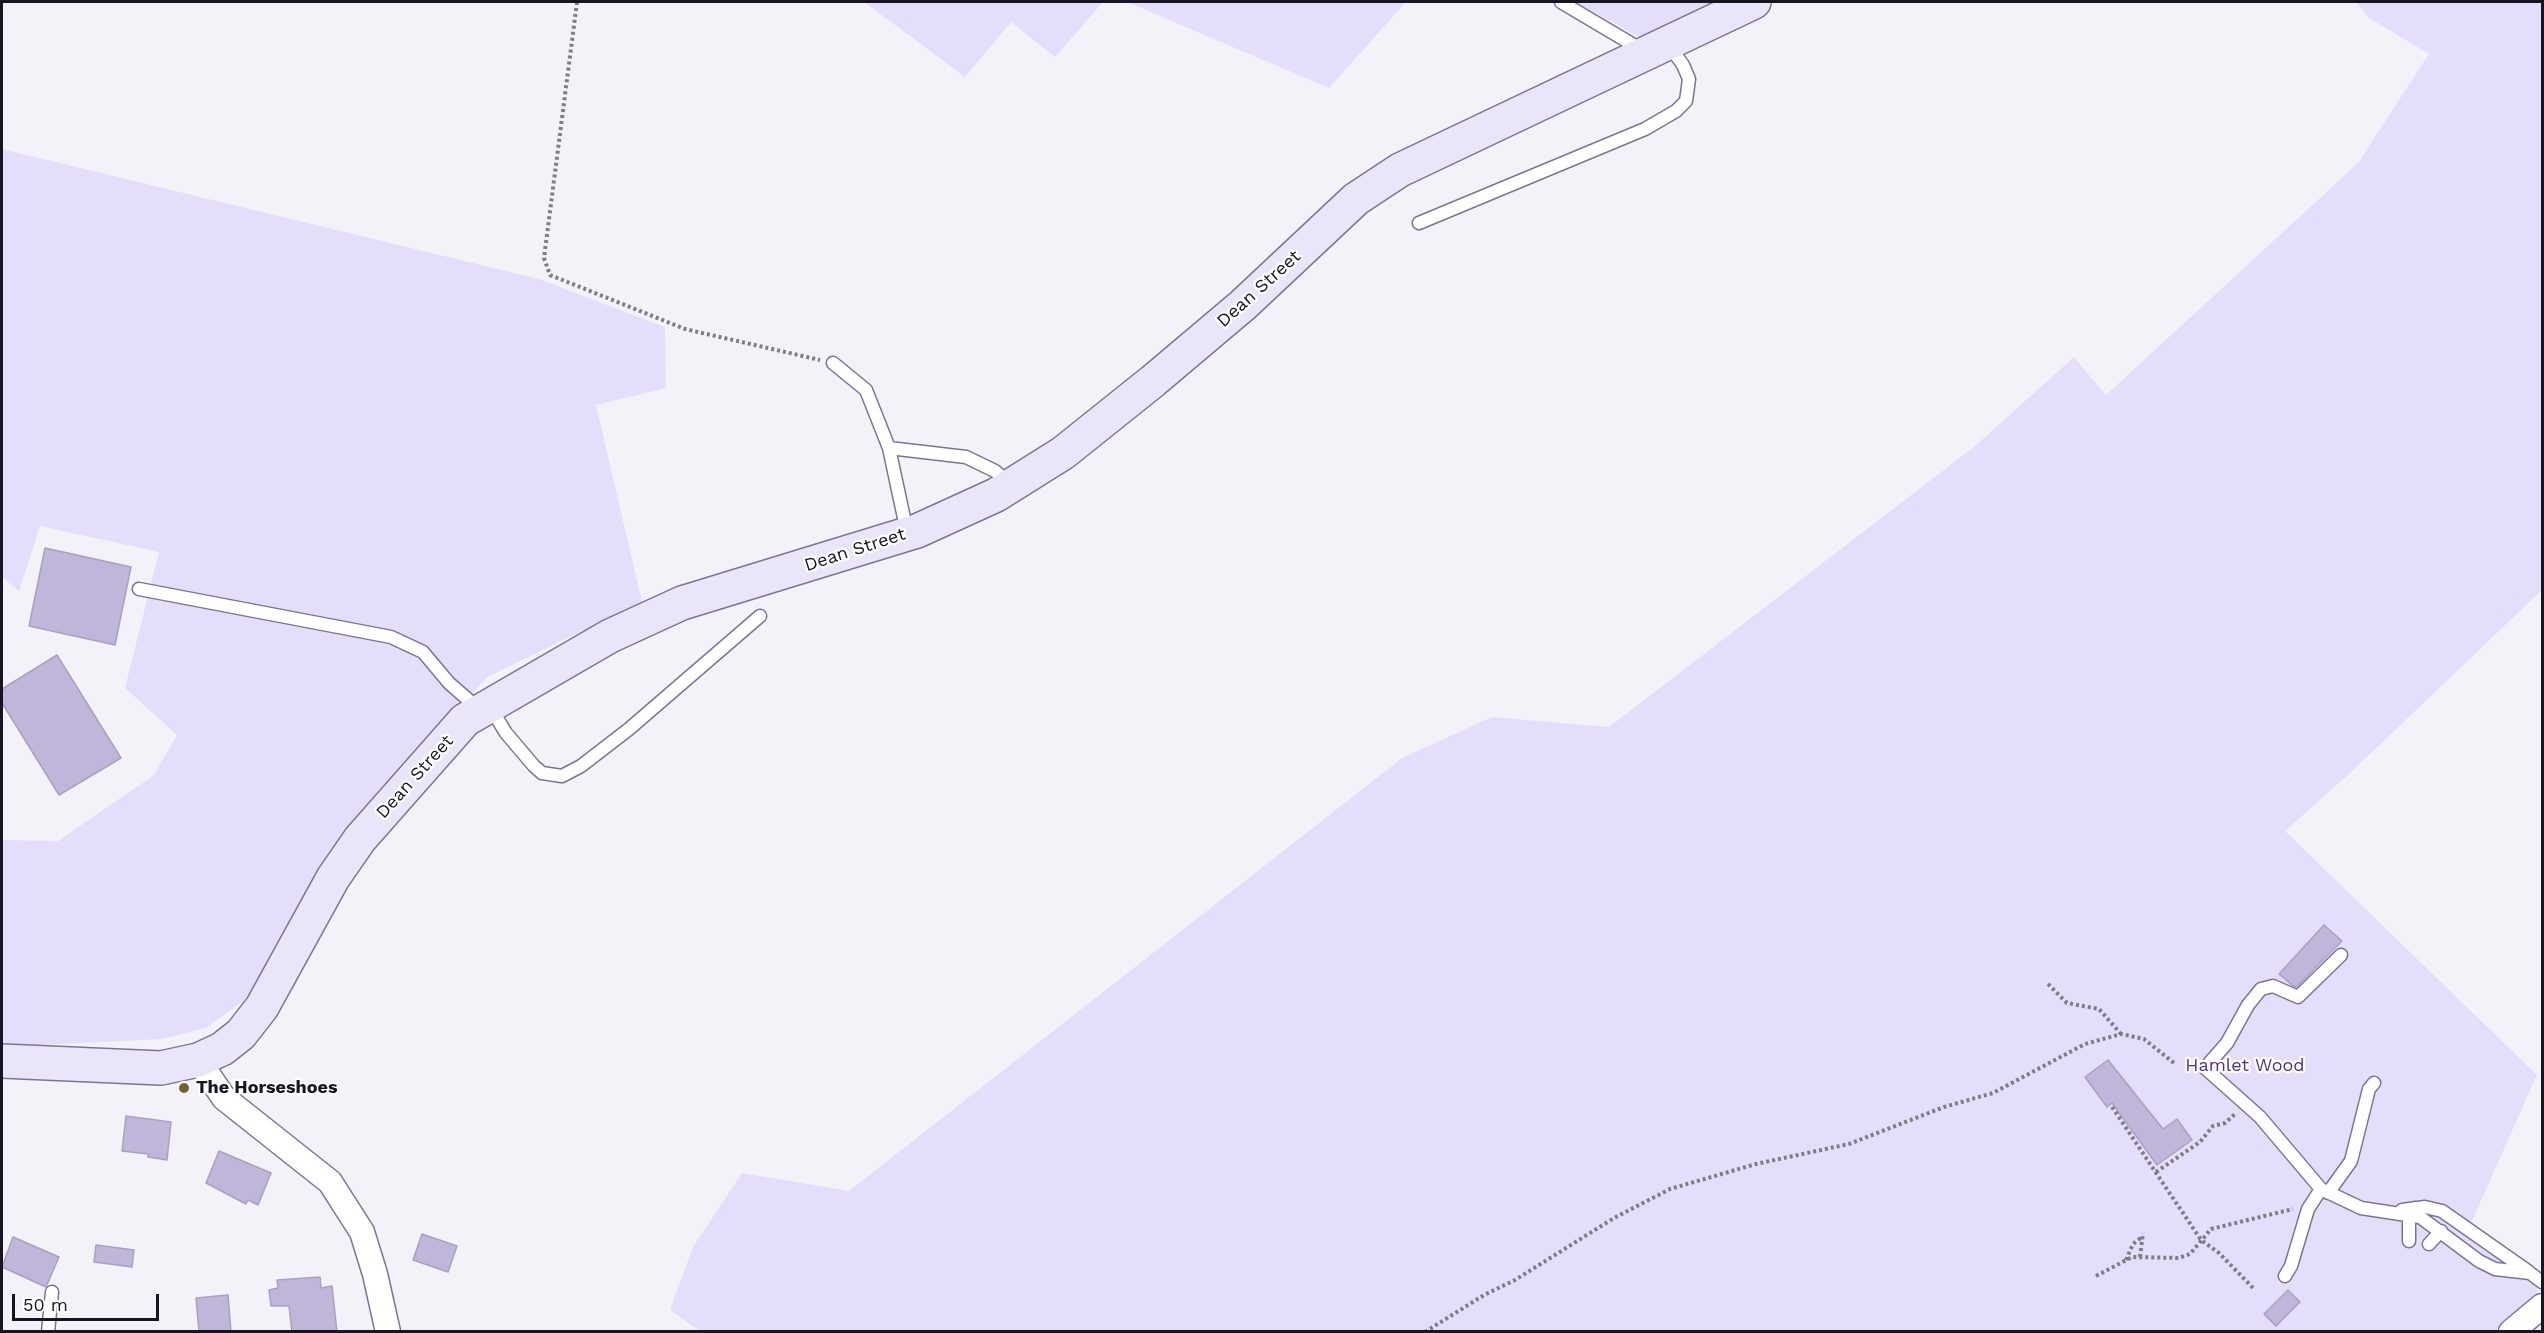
<!DOCTYPE html>
<html>
<head>
<meta charset="utf-8">
<style>
  body { margin:0 }
  #map { position:relative; width:2544px; height:1333px; overflow:hidden; background:#f4f2f9; font-family:"Work Sans",sans-serif }
  canvas { display:block }
  .frame { position:absolute; inset:0; border:3px solid #181421; pointer-events:none }
  .scale { position:absolute; left:12px; top:1294px; width:147px; height:27px; box-sizing:border-box; border:3px solid #181421; border-top:0; padding-left:8px; font-size:18px; line-height:21px; white-space:nowrap; color:#181421; -webkit-text-stroke:4px #fff; paint-order:stroke }
</style>
</head>
<body>
<div id="map">
<canvas width="2544" height="1333"></canvas>
<div class="frame"></div>
<div class="scale">50 m</div>
</div>
<script>
const ctx = document.querySelector('canvas').getContext('2d');
ctx.lineJoin = 'round';
function paint(path, color) {
  ctx.fillStyle = color;
  ctx.fill(path, 'evenodd');
}
function toPath(rows) {
  const path = new Path2D();
  for (const r of rows) {
    path.moveTo(r[0], r[1]);
    for (let i = 2; i < r.length; i += 2) path.lineTo(r[i], r[i + 1]);
  }
  return path;
}
function trace(path, color, width, dash) {
  ctx.strokeStyle = color;
  ctx.lineWidth = width;
  ctx.lineCap = dash ? 'butt' : 'round';
  ctx.setLineDash(dash || []);
  ctx.stroke(path);
}
function drawText(font, color, halo, rows, align = 'center') {
  ctx.font = font + ' "Work Sans",sans-serif';
  ctx.lineWidth = 4.5;
  ctx.setLineDash([]);
  ctx.textBaseline = 'middle';
  ctx.strokeStyle = halo;
  ctx.fillStyle = color;
  for (const [text, x, y, turn = 0] of rows) {
    ctx.save();
    ctx.translate(x, y);
    ctx.rotate((+turn || 0) * Math.PI / 180);
    ctx.textAlign = isNaN(turn) ? turn : align;
    if (halo) ctx.strokeText(text, 0, 0);
    ctx.fillText(text, 0, 0);
    ctx.restore();
  }
}
paint(toPath([
  [864,2,1103,2,1055,57,1011,22,965,77],
  [1127,2,1406,2,1329,88],
  [1575,2,1715,2,1645,40],
  [2356,2,2542,2,2542,590,2349,774,2285,831,2537,1075,2471,1223,2520,1258,2538,1291,2532,1312,2503,1332,701,1332,670,1310,693,1247,742,1173,849,1191,1402,758,1492,717,1609,727,1975,446,2074,357,2106,395,2358,163,2429,54,2369,18],
  [2,149,539,279,665,327,666,388,596,405,642,602,487,677,356,821,250,996,206,1028,162,1039,2,1047,2,840,58,841,154,775,177,735,125,688,159,552,40,526,19,591,2,577]
]), '#e5defa');
const building = toPath([
  [45,548,131,567,115,645,29,626,45,548],
  [57,655,121,758,59,795,2,703,2,689,57,655],
  [2324,925,2342,941,2296,987,2292,985,2279,974,2324,925],
  [2108,1060,2163,1129,2177,1119,2192,1140,2157,1165,2112,1103,2107,1107,2085,1077,2108,1060],
  [126,1116,171,1122,167,1160,148,1157,148,1154,122,1151,126,1116],
  [219,1151,271,1173,258,1205,248,1200,246,1204,206,1183,219,1151],
  [422,1234,457,1246,448,1272,413,1260,422,1234],
  [13,1237,59,1257,46,1287,2,1267,13,1237],
  [96,1245,134,1250,132,1267,94,1262,96,1245],
  [320,1277,321,1288,332,1286,337,1332,292,1332,289,1306,271,1306,269,1290,278,1288,277,1280,320,1277],
  [2288,1290,2300,1302,2276,1326,2264,1314,2288,1290],
  [228,1295,231,1332,199,1332,196,1298,228,1295]
]);
paint(building, '#c0b6d9');
trace(building, '#a9a0c2', 1.5);
const lane = toPath([
  [1561,2,1642,50],
  [1419,223,1645,129,1676,111,1686,101,1689,79,1683,65,1668,44],
  [833,363,866,390,889,448,907,532],
  [889,448,966,457,995,471,1009,483],
  [139,589,391,637,423,652,449,683,480,710],
  [490,707,506,733,534,766,542,773,562,776,581,766,629,729,760,616],
  [2341,955,2298,997,2273,986,2261,989,2248,1005,2227,1043,2205,1068,2260,1117,2321,1189,2361,1208,2420,1217,2479,1261,2495,1269,2530,1273,2542,1282],
  [2328,1193,2351,1161,2369,1089,2374,1083],
  [2402,1210,2425,1207,2442,1211,2529,1272],
  [2409,1241,2409,1215,2415,1208],
  [2429,1244,2441,1231],
  [2285,1276,2291,1266,2308,1209,2321,1189],
  [48,1332,52,1292]
]);
const street = toPath([
  [198,1060,224,1098,330,1182,362,1232,375,1274,388,1332],
  [2511,1332,2542,1306]
]);
const secondary = toPath([
  [2,1061,161,1068,198,1060,222,1049,241,1034,262,1007,333,878,360,839,465,720,610,636,682,603,917,531,996,495,1063,453,1153,381,1243,305,1356,199,1400,170,1754,2]
]);
trace(lane, '#7d7494', 15);
trace(street, '#7d7494', 27);
trace(secondary, '#7d7494', 36);
trace(toPath([
  [577,2,544,258,550,275,685,329,820,360],
  [2048,984,2067,1003,2099,1009,2121,1034],
  [2112,1107,2201,1240,2219,1253,2254,1289],
  [2156,1172,2200,1142,2213,1126,2225,1123,2236,1113],
  [2140,1257,2143,1233],
  [2126,1260,2133,1244,2142,1237],
  [2096,1276,2132,1257,2179,1258,2190,1254,2211,1229,2293,1209],
  [1425,1332,1484,1295,1515,1280,1614,1218,1670,1189,1756,1164,1849,1144,1944,1107,1993,1093,2085,1044,2121,1034,2144,1039,2174,1063]
]), '#7f7c86', 4, [3, 3]);
trace(lane, '#fff', 12);
trace(street, '#fff', 24);
trace(secondary, '#ebe5fa', 33);
for (const [x, y, r, color] of [
  [184,1088,6,"#756130"]
]) {
  const dot = new Path2D();
  dot.arc(x, y, r, 0, 2 * Math.PI);
  ctx.fillStyle = color;
  ctx.fill(dot);
  trace(dot, '#fff', 2);
}
drawText('18px', '#181421', '#fff', [
  ["Dean Street",1259,289,-42],
  ["Dean Street",855,550,-18],
  ["Dean Street",415,777,-48]
]);
drawText('18px', '#503183', '#fff', [
  ["Hamlet Wood",2245,1066]
]);
drawText('bold 18px', '#181421', '#fff', [
  ["The Horseshoes",196,1088]
], 'left');
</script>
</body>
</html>
